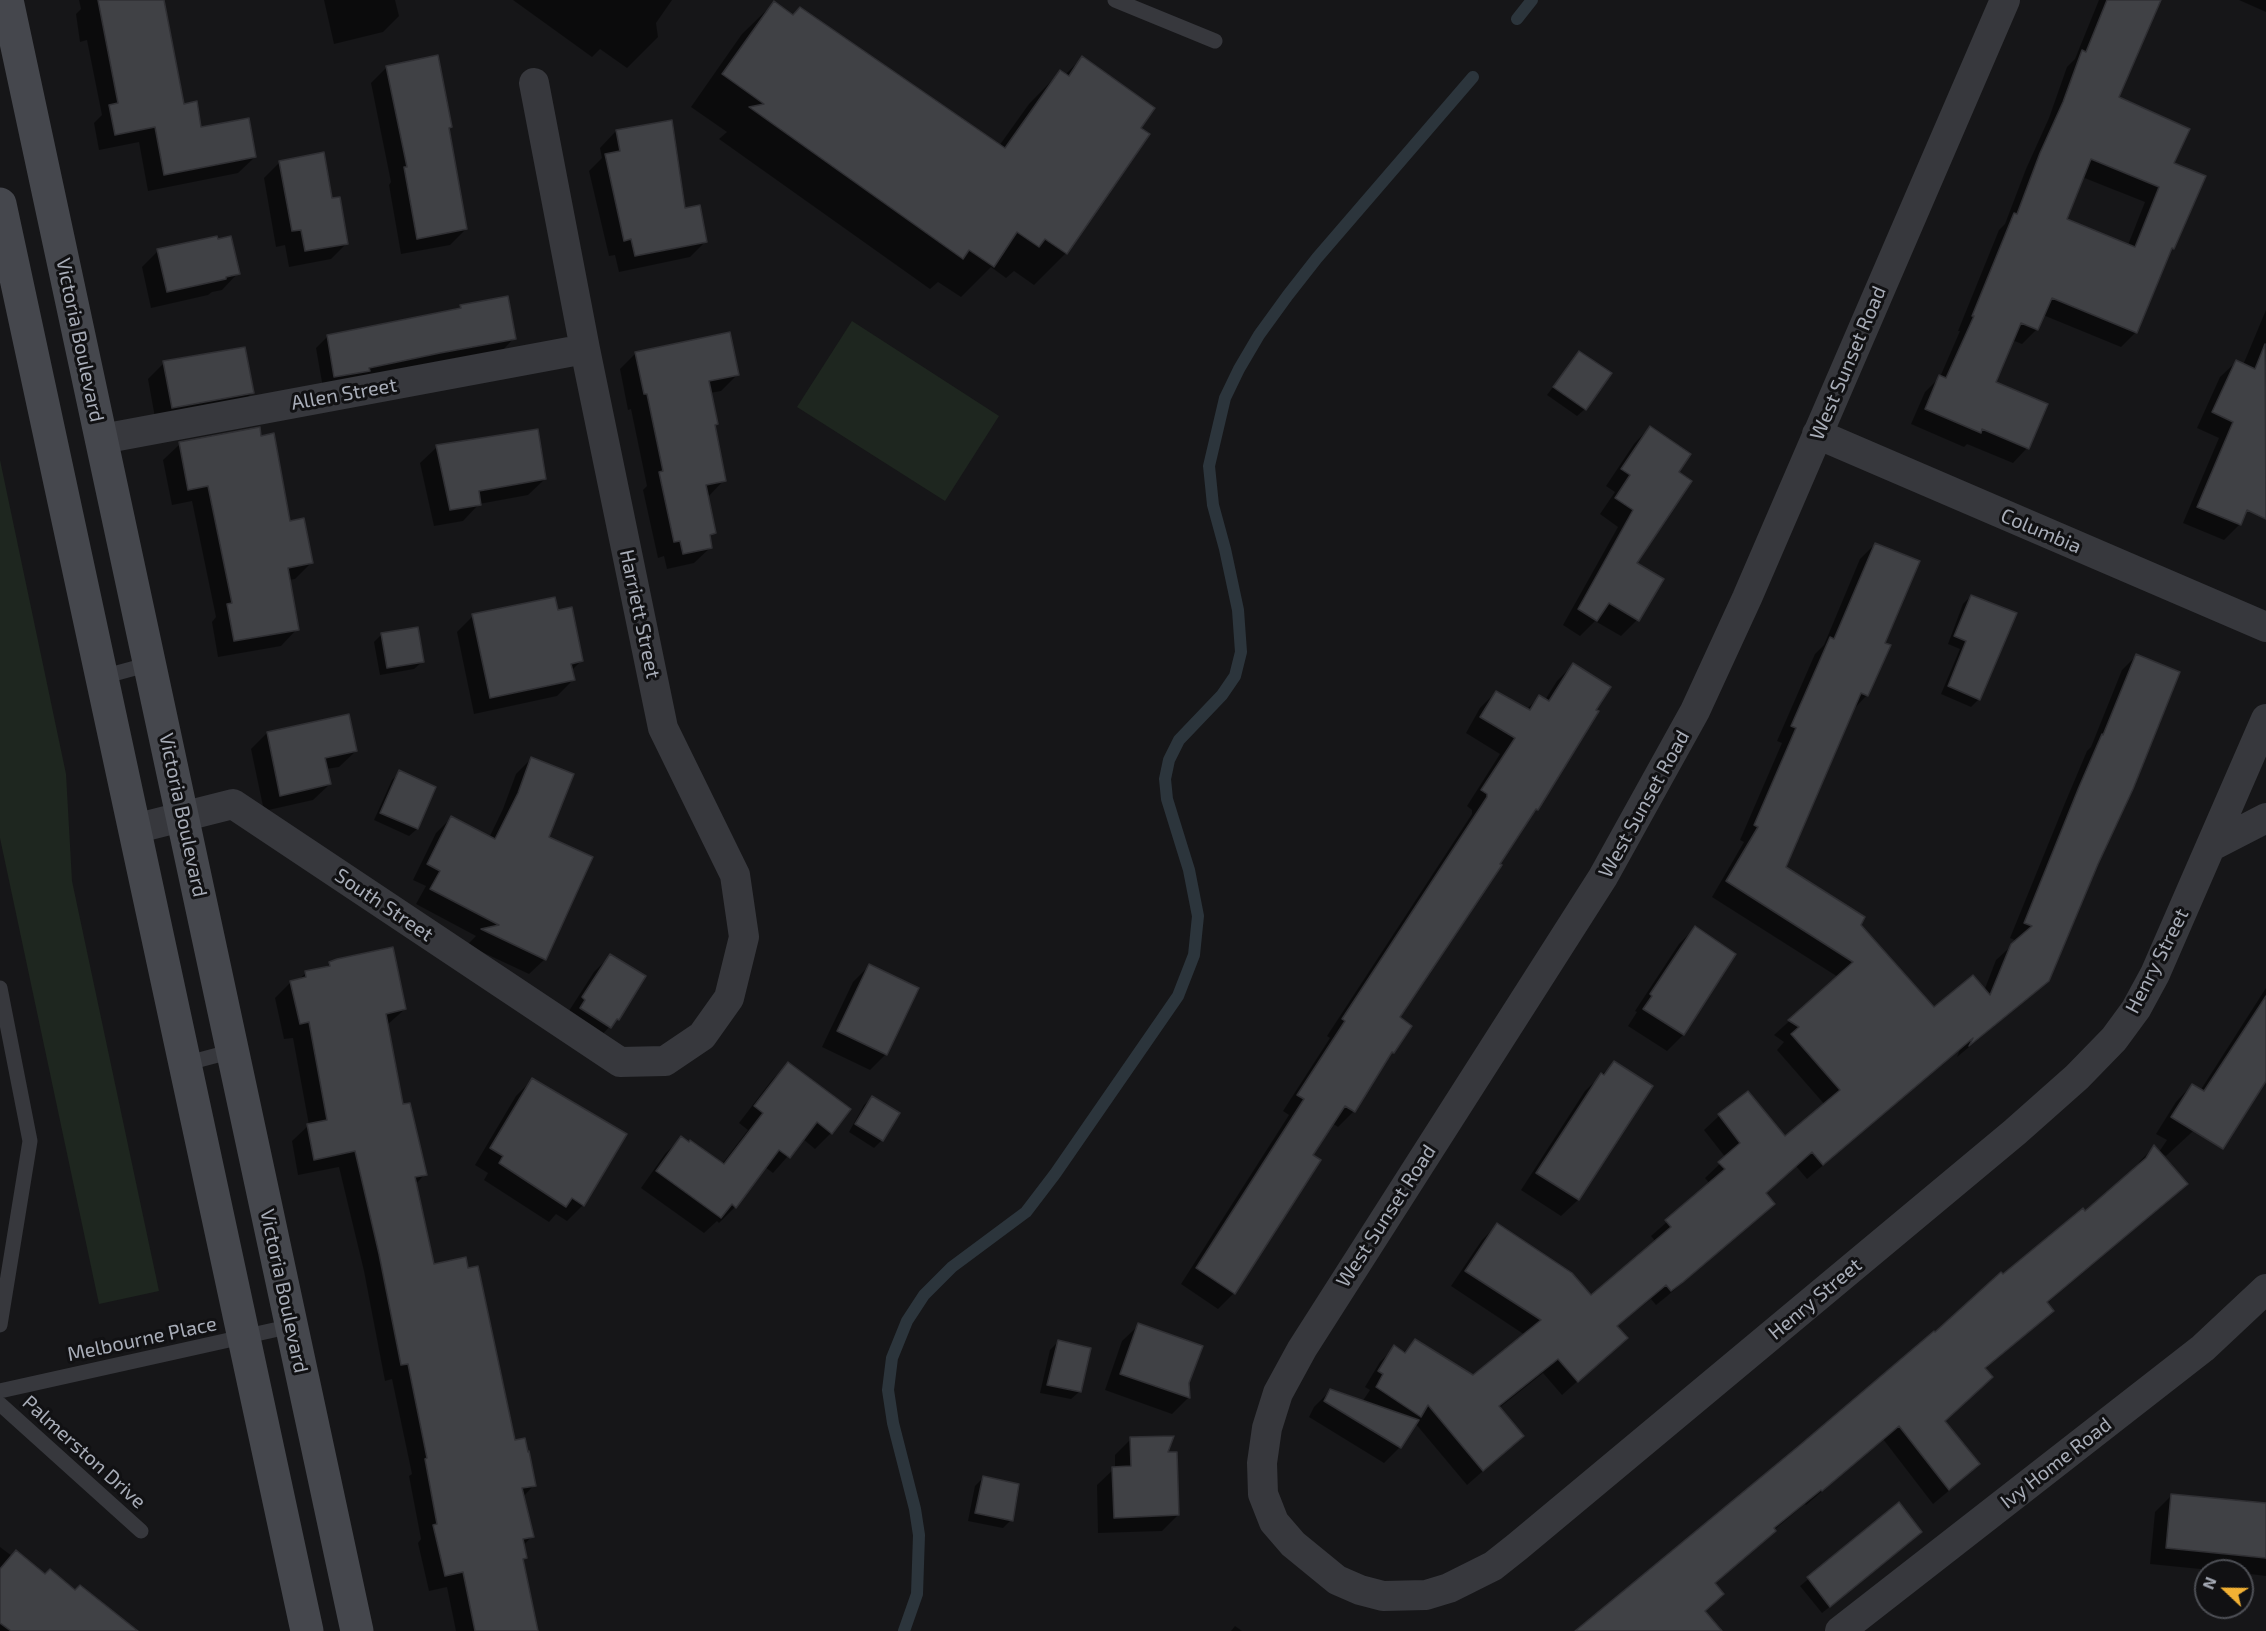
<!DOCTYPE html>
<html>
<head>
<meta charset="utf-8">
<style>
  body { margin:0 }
  #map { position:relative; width:2266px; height:1631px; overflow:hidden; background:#161618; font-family:"Exo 2",sans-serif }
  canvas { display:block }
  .north { position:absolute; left:2194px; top:1559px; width:60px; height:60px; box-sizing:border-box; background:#111113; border:2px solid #4d4f55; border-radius:50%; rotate:292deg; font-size:16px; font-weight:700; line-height:24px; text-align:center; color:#a8adb8 }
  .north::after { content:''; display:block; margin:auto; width:21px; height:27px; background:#f2b134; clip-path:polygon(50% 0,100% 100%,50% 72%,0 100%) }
</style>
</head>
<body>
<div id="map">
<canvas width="2266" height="1631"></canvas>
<div class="north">N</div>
</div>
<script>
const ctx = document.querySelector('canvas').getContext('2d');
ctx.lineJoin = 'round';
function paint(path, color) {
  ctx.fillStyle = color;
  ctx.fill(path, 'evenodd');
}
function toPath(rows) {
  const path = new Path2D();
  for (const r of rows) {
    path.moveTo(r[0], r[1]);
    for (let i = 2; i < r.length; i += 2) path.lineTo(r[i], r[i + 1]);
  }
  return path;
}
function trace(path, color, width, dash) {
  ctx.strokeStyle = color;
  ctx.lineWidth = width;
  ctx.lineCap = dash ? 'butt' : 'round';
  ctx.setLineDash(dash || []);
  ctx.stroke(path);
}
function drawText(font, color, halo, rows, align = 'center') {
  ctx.font = font + ' "Exo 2",sans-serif';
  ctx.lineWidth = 6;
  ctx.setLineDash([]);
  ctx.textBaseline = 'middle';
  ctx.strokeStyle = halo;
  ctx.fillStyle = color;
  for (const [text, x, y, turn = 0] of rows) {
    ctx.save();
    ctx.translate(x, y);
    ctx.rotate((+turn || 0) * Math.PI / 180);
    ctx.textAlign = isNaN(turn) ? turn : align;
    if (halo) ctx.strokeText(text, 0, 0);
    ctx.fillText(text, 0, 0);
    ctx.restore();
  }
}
paint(toPath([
  [852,321,999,416,945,501,797,407],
  [0,460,66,774,72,881,159,1291,99,1304,0,838]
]), '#1e261f');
paint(toPath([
  [79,0,163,0,183,106,200,129,255,157,238,173,148,191,139,142,99,150,94,123,102,115,87,40,80,42,76,14,81,9],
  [324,0,395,0,399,16,383,32,334,44],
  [513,0,672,0,656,23,658,37,627,68,600,49,592,57],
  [2099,0,2159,0,2117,98,2172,164,2173,248,2168,253,2136,332,2121,347,2043,315,2037,329,2022,344,2012,340,1994,382,2046,404,2027,448,2013,463,1967,444,1964,447,1911,424,1925,392,1940,377,1960,331,1958,331,1999,230,2005,224,2026,169,2049,118,2067,67,2075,59],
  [2082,177,2145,202,2128,245,2065,219],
  [2239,0,2266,0,2266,12],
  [774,3,793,17,999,146,1029,104,1060,72,1065,75,1082,58,1139,129,1066,253,1034,285,1014,271,1006,278,991,267,961,297,938,282,930,289,719,139,727,132,691,107,742,34],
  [387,67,451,127,448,129,466,229,450,245,401,254,389,185,391,182,371,83],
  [616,131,683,210,706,241,690,257,619,272,615,255,609,256,589,171,602,158,600,148],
  [280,162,347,243,331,259,289,267,285,245,276,247,264,178],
  [158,251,238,273,222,290,212,292,208,295,151,308,142,267],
  [507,298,514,338,503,350,323,388,316,348,328,336],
  [2266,310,2266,464,2240,524,2224,540,2183,523,2219,438,2197,428,2220,377,2236,362,2243,365],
  [636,353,737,375,721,391,710,393,714,426,724,480,708,497,714,533,709,538,711,547,694,563,667,569,664,556,658,558,643,490,647,486,631,409,628,410,620,369],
  [1579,353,1585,409,1577,416,1547,395],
  [164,363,252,393,236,409,156,423,148,379],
  [1650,427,1677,472,1635,563,1637,620,1621,636,1595,621,1580,636,1563,625,1618,527,1600,514,1615,492,1606,486,1634,444],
  [180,444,289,522,311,563,295,579,289,580,297,629,281,646,218,657,212,622,216,617,192,501,172,505,163,460],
  [437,447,545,479,528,495,479,504,463,521,434,526,420,463],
  [1875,544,1883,644,1867,695,1852,711,1784,867,1859,925,1934,1009,1984,991,1996,960,2017,941,2010,938,2065,803,2087,751,2091,747,2122,670,2137,655,2097,863,2048,980,2032,995,1957,1057,1960,1049,1807,1179,1796,1166,1765,1194,1773,1204,1758,1218,1666,1297,1656,1305,1651,1299,1616,1327,1626,1338,1562,1395,1543,1373,1499,1408,1507,1450,1467,1485,1415,1423,1400,1447,1384,1463,1309,1417,1314,1407,1330,1391,1362,1402,1370,1390,1365,1387,1380,1362,1395,1347,1403,1353,1415,1340,1473,1377,1525,1335,1451,1286,1482,1240,1497,1225,1591,1297,1656,1242,1651,1236,1710,1184,1705,1178,1726,1158,1704,1130,1719,1116,1784,1138,1825,1105,1777,1050,1784,1042,1774,1035,1838,977,1712,897,1744,842,1740,840,1782,743,1777,741,1815,654,1824,645,1860,559],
  [1971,596,1979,699,1971,707,1941,694,1960,649,1948,644,1963,604],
  [473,616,581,661,571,671,573,680,557,696,474,714,457,632],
  [382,634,422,662,414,669,380,675,374,642],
  [1573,665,1597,712,1537,810,1529,817,1398,1018,1410,1026,1387,1058,1354,1111,1338,1127,1332,1123,1311,1155,1234,1293,1218,1309,1181,1284,1289,1115,1283,1111,1330,1038,1327,1036,1472,814,1472,810,1467,806,1500,754,1466,733,1480,708,1496,692,1526,710,1539,697,1545,700,1557,681],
  [267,733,356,751,339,767,326,769,330,784,313,800,264,811,251,749],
  [532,758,547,838,545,959,529,974,467,945,476,936,416,904,426,886,413,880,436,833,451,818,489,838,503,809,516,774],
  [400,772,435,788,417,829,409,836,374,820,392,780],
  [1695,928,1734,955,1683,1035,1667,1051,1628,1026,1637,1012,1635,1011,1679,944],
  [610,956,644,977,617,1019,594,1043,567,1014,594,972],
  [330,963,405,1009,387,1025,402,1106,425,1174,415,1185,433,1266,534,1485,523,1497,532,1536,523,1546,525,1558,522,1561,537,1631,456,1631,447,1587,429,1591,418,1543,421,1539,409,1476,412,1474,392,1379,385,1381,364,1271,339,1167,298,1175,292,1141,309,1125,293,1038,284,1039,275,998,291,982,298,980,306,973,324,969],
  [869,966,886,1054,870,1070,822,1047,853,982],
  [2266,988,2266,1064,2166,1156,2159,1152,2167,1140,2156,1134,2176,1102,2192,1085,2200,1091],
  [1614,1063,1651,1087,1578,1200,1561,1216,1521,1190,1585,1091],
  [788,1064,831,1133,815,1149,803,1139,773,1173,765,1167,735,1207,719,1223,717,1221,704,1233,641,1188,665,1154,681,1138,722,1164,748,1130,739,1123,772,1080],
  [532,1080,583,1205,567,1221,556,1214,549,1222,484,1180,488,1173,475,1165,516,1096],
  [872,1098,882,1140,874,1148,849,1132,864,1105],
  [2154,1147,2186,1184,2171,1199,2046,1304,2052,1311,1984,1370,1943,1421,1978,1464,1963,1479,1933,1504,1883,1439,1806,1505,1805,1504,1774,1530,1759,1545,1714,1584,1704,1612,1720,1631,1578,1631,2003,1277,2085,1213,2134,1170,2140,1161],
  [1139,1325,1188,1383,1188,1398,1172,1414,1105,1390,1122,1341],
  [1058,1342,1079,1392,1071,1399,1040,1393,1050,1350],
  [1131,1439,1166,1454,1178,1515,1162,1531,1098,1533,1097,1485,1115,1468,1115,1455],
  [983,1478,1011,1520,1003,1528,968,1521,975,1486],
  [2172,1495,2266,1505,2266,1576,2242,1573,2242,1571,2220,1571,2150,1564,2155,1512],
  [1898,1504,1913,1540,1822,1613,1800,1586],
  [0,1547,12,1556,74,1592,130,1631,0,1631],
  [1235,1626,1242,1631,1231,1631]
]), '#0007');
trace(toPath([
  [1517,19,1532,0],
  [904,1631,917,1594,919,1535,915,1509,893,1423,888,1390,892,1358,907,1321,924,1295,952,1267,1026,1212,1055,1174,1178,996,1194,955,1198,916,1189,870,1167,799,1165,779,1169,760,1179,740,1222,695,1235,676,1241,652,1238,610,1225,549,1213,505,1209,466,1225,398,1239,369,1259,335,1288,295,1317,258,1473,77]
]), '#2c353c', 12);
const building = toPath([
  [98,0,164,0,184,104,197,101,201,127,249,118,256,157,164,175,155,127,115,135,109,105,118,103,98,0],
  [2107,0,2161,0,2119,97,2190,129,2174,163,2206,176,2174,249,2172,248,2137,333,2052,298,2038,330,2021,323,1996,382,2048,404,2029,449,1982,429,1981,433,1925,409,1939,375,1946,378,1974,316,1972,316,2014,213,2017,214,2040,153,2063,102,2082,50,2086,52,2107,0],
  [2091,159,2159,187,2135,247,2067,219,2091,159],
  [774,1,793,15,800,7,1005,148,1060,70,1069,76,1082,56,1155,108,1141,128,1150,134,1067,254,1045,239,1039,247,1017,232,994,267,969,250,963,259,749,107,764,104,722,74,774,1],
  [438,55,452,127,449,128,467,229,417,239,404,167,407,167,386,66,438,55],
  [672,120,685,208,700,205,707,242,635,256,631,239,624,241,605,154,620,151,616,130,672,120],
  [324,152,332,198,340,197,348,244,305,251,301,230,292,231,279,161,324,152],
  [217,236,218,239,231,236,240,274,226,277,226,279,167,292,157,249,217,236],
  [508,296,516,339,440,353,369,368,370,371,334,377,327,335,461,308,460,305,508,296],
  [730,332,739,375,709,381,718,424,715,425,726,481,706,485,716,533,710,535,712,548,683,554,680,541,674,542,659,472,663,471,647,394,644,394,635,352,730,332],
  [2265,344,2266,519,2247,510,2241,525,2197,507,2233,422,2212,412,2236,360,2255,369,2265,344],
  [245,347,254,393,172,408,163,361,245,347],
  [1579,351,1612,373,1586,410,1553,387,1579,351],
  [1650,426,1691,454,1679,472,1692,481,1637,563,1664,579,1639,621,1609,603,1597,621,1578,609,1633,510,1615,498,1630,475,1621,469,1650,426],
  [260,427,261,436,274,433,290,521,304,518,313,563,288,568,299,630,234,641,227,604,232,603,208,486,188,490,179,442,260,427],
  [538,429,546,479,479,491,481,505,450,510,436,445,538,429],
  [1875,543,1920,561,1885,643,1891,645,1868,696,1861,693,1786,867,1865,917,1861,925,1934,1007,1973,975,1990,995,2011,944,2032,926,2024,923,2079,787,2102,734,2103,735,2136,654,2180,672,2133,789,2098,864,2049,981,1969,1046,1973,1038,1823,1165,1812,1152,1766,1193,1775,1204,1683,1282,1671,1291,1666,1285,1617,1326,1628,1338,1578,1382,1558,1359,1499,1406,1524,1436,1483,1471,1428,1405,1421,1417,1376,1387,1383,1374,1378,1371,1394,1345,1405,1353,1415,1339,1473,1375,1541,1320,1465,1271,1497,1223,1572,1273,1591,1295,1671,1227,1665,1220,1725,1169,1718,1162,1740,1143,1718,1114,1748,1091,1785,1136,1840,1090,1791,1034,1799,1027,1788,1020,1853,962,1726,881,1758,827,1754,825,1796,728,1791,726,1830,637,1834,639,1875,543],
  [1971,595,2017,613,1980,700,1948,686,1966,641,1954,636,1971,595],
  [555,597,558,610,572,607,583,661,571,664,575,680,490,698,472,614,555,597],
  [418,627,424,662,387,668,381,633,418,627],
  [1573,663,1611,687,1596,710,1599,711,1538,810,1536,809,1500,864,1502,865,1400,1017,1412,1026,1394,1053,1392,1052,1355,1112,1345,1106,1313,1155,1321,1160,1235,1294,1196,1268,1304,1099,1297,1095,1345,1021,1342,1019,1487,797,1487,794,1481,790,1515,738,1480,717,1496,691,1530,710,1539,695,1549,701,1573,663],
  [349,714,357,751,325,758,331,784,280,796,267,732,349,714],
  [531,757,574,774,549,837,593,857,546,960,481,929,499,925,430,889,440,871,427,864,451,816,495,839,518,793,531,757],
  [399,770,436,787,418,829,380,813,399,770],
  [1695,926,1736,954,1684,1035,1643,1009,1652,996,1650,994,1695,926],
  [393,947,406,1009,386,1014,403,1104,410,1103,427,1175,415,1177,434,1264,466,1257,468,1268,478,1266,515,1440,525,1438,528,1452,529,1451,536,1486,522,1488,534,1537,523,1539,527,1558,523,1559,538,1631,475,1631,463,1572,445,1576,433,1525,437,1524,425,1459,427,1458,408,1364,401,1365,379,1254,355,1151,314,1160,307,1124,327,1120,309,1022,300,1024,290,981,306,977,305,971,330,966,329,962,337,959,393,947],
  [610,954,646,976,619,1020,617,1019,611,1028,580,1008,585,1000,582,997,610,954],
  [869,964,919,988,887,1055,837,1031,869,964],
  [2266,996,2266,1081,2223,1149,2171,1117,2192,1084,2204,1091,2266,996],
  [1614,1061,1653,1086,1579,1200,1536,1173,1601,1073,1604,1075,1614,1061],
  [788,1062,851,1109,832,1134,817,1122,790,1158,779,1150,736,1208,732,1204,721,1218,656,1171,681,1136,689,1142,690,1140,724,1164,763,1113,754,1106,788,1062],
  [532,1078,627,1134,584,1206,572,1198,566,1207,499,1163,503,1156,490,1148,532,1078],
  [872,1096,900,1113,883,1141,855,1124,872,1096],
  [2154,1145,2188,1184,2047,1302,2054,1311,1985,1368,1993,1377,1945,1421,1980,1464,1949,1490,1899,1426,1822,1491,1821,1490,1774,1528,1776,1531,1715,1583,1724,1594,1705,1611,1722,1631,1575,1631,1800,1445,1934,1331,1935,1332,2001,1272,2003,1274,2083,1208,2085,1211,2146,1158,2154,1145],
  [1138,1323,1203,1346,1189,1383,1190,1398,1120,1374,1138,1323],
  [1058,1340,1091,1348,1081,1392,1047,1385,1058,1340],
  [1330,1389,1419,1420,1401,1448,1324,1401,1330,1389],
  [1174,1436,1168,1452,1177,1452,1179,1515,1114,1518,1112,1467,1131,1466,1130,1437,1174,1436],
  [983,1476,1019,1484,1013,1521,975,1513,983,1476],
  [2171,1494,2266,1503,2266,1558,2166,1548,2171,1494],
  [1899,1502,1922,1532,1830,1607,1807,1577,1899,1502],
  [16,1550,45,1574,50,1569,75,1590,80,1585,138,1631,11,1631,0,1623,0,1569,16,1550]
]);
paint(building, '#404145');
trace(building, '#303034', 1.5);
trace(toPath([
  [1115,0,1215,41],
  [102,677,150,664],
  [0,988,30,1141,0,1325],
  [184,1064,233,1051],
  [0,1391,292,1326],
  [0,1404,141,1531]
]), '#37383d', 15);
trace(toPath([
  [2005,0,1747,598,1695,711,1603,877,1302,1349,1278,1393,1267,1428,1262,1463,1263,1494,1274,1522,1293,1544,1337,1580,1360,1590,1383,1596,1426,1595,1449,1588,1493,1566,1517,1547,2015,1132,2077,1077,2114,1039,2136,1009,2155,974,2266,719],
  [1817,434,2266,627],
  [102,439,585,349],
  [134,829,233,804,620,1062,665,1061,702,1036,729,998,744,937,735,875,663,728,585,349,534,83],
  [2212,846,2266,818],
  [1840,1631,2203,1348,2266,1289]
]), '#37383d', 30);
trace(toPath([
  [7,0,357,1631],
  [0,204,307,1631]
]), '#45474d', 33);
drawText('20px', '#a8adb8', '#111113', [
  ["Victoria Boulevard",80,340,78],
  ["West Sunset Road",1848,363,-67],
  ["Allen Street",344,394,-10],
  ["Columbia",2041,531,23],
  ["Harriett Street",640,614,78],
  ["West Sunset Road",1644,804,-61],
  ["Victoria Boulevard",183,815,78],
  ["South Street",384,905,34],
  ["Henry Street",2157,961,-63],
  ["West Sunset Road",1386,1216,-57],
  ["Victoria Boulevard",284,1291,78],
  ["Henry Street",1815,1299,-40],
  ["Melbourne Place",142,1339,-12],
  ["Palmerston Drive",84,1452,42],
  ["Ivy Home Road",2056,1463,-38]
]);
</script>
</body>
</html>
